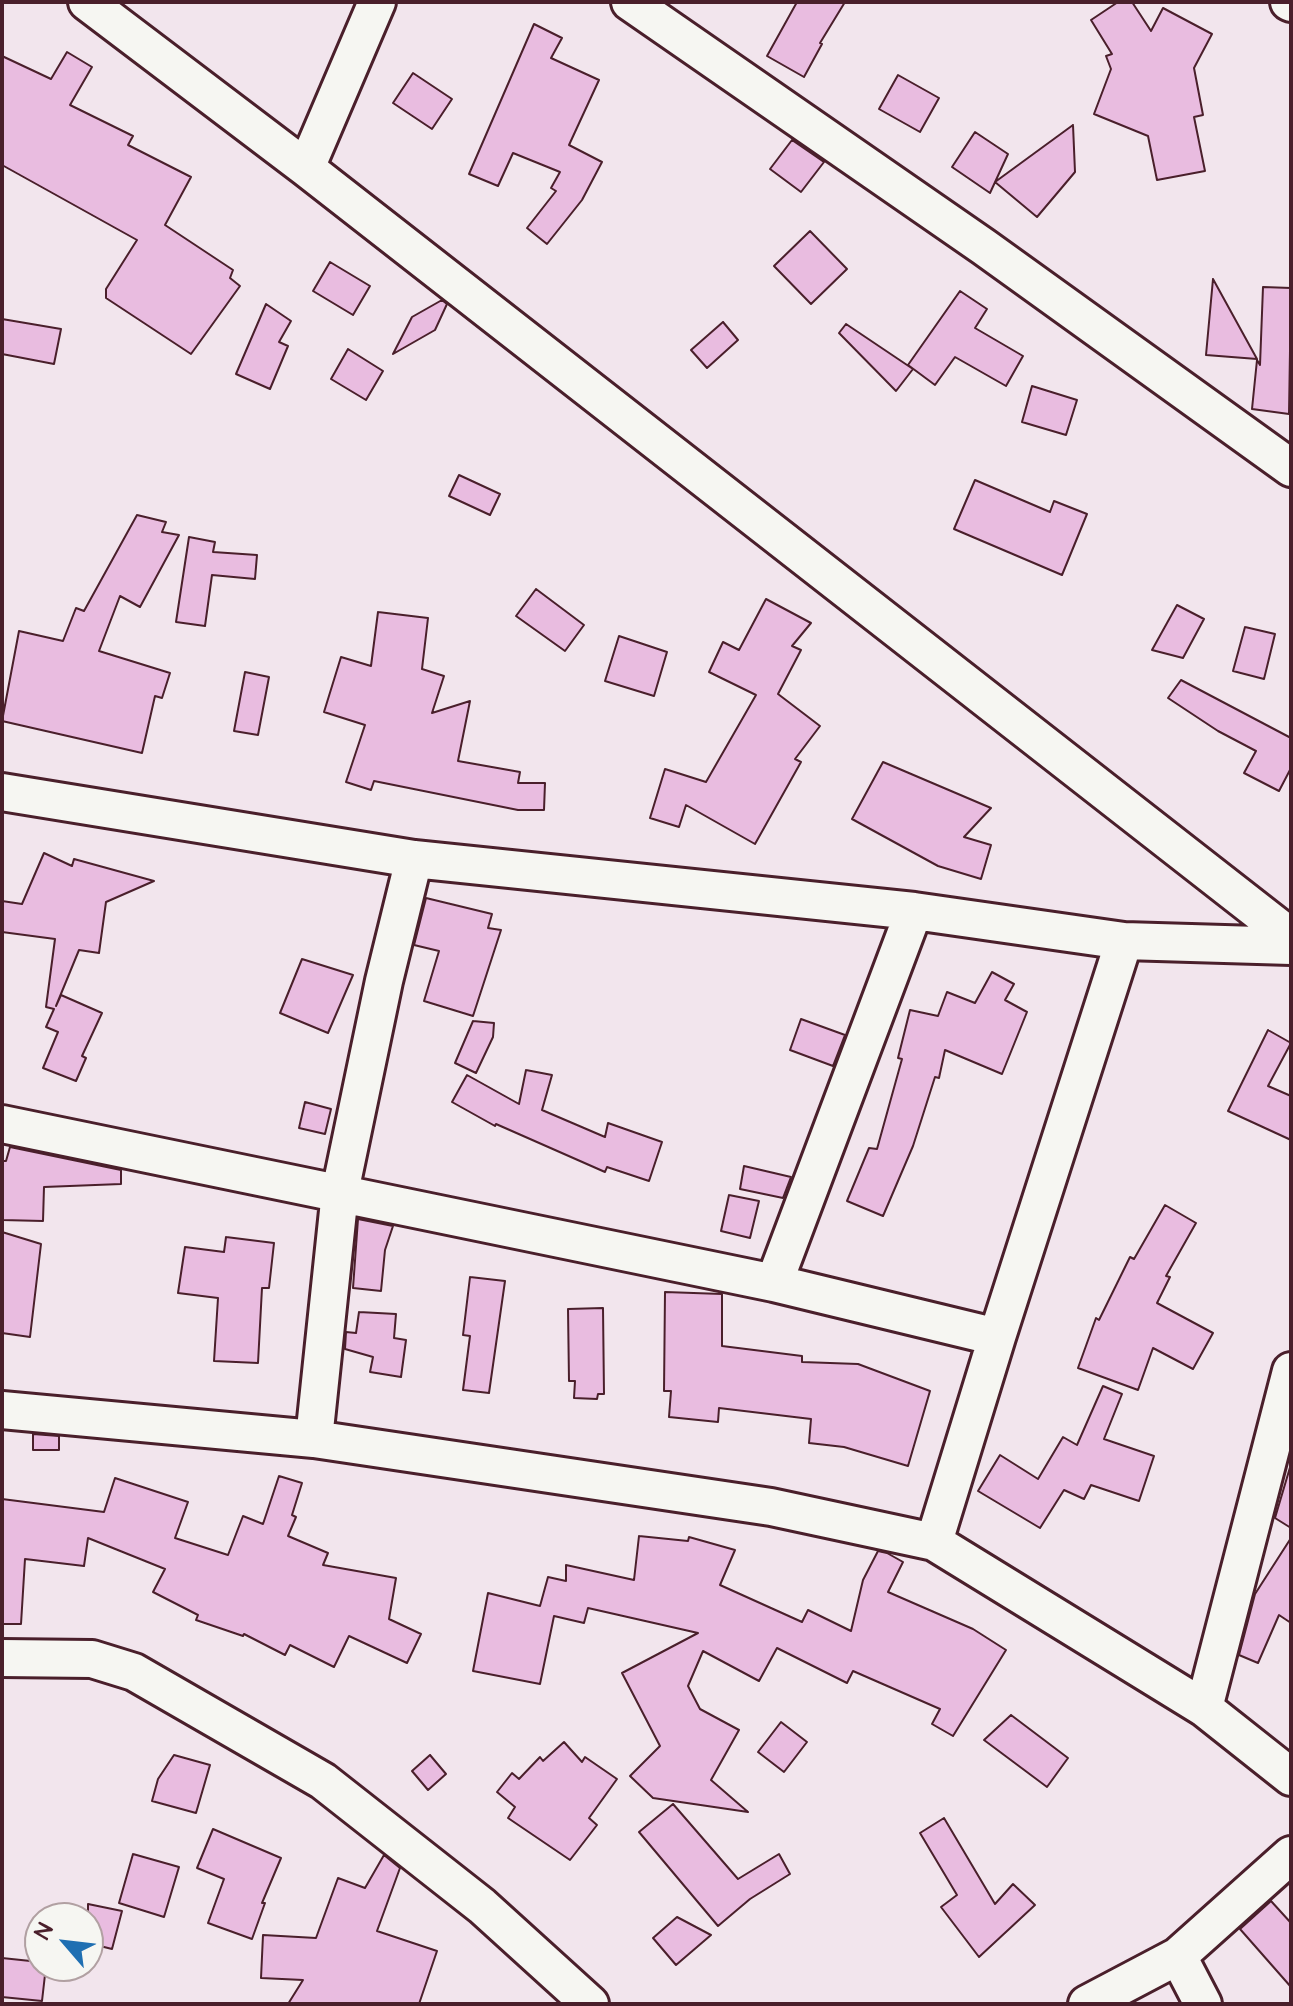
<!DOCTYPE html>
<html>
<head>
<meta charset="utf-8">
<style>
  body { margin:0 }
  #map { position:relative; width:1293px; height:2006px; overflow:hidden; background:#f2e5ed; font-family:"Architects Daughter",sans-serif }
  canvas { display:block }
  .frame { position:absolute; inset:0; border:4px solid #4a1f2b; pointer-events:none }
  .north { position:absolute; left:24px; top:1902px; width:80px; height:80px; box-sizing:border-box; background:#f6f6f2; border:2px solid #b1a0a2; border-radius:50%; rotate:298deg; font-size:22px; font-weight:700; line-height:32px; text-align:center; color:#4a1f2b }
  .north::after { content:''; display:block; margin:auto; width:28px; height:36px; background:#1f6fb2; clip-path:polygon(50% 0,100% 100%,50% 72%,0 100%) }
</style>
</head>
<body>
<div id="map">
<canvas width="1293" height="2006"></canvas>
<div class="frame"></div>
<div class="north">N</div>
</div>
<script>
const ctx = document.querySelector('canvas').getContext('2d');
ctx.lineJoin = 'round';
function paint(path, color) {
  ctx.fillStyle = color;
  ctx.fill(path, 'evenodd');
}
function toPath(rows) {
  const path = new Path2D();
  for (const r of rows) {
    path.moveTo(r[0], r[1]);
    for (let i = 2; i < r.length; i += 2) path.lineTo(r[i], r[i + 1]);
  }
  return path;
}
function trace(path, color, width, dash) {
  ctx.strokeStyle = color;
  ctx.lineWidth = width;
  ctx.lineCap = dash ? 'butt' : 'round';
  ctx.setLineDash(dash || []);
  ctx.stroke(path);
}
const building = toPath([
  [797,2,845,2,820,43,822,44,804,77,767,56,797,2],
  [1118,2,1132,2,1151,31,1163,8,1212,34,1194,68,1203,115,1194,117,1205,171,1157,180,1148,136,1094,114,1111,69,1106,56,1112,54,1091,20,1118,2],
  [534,24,562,38,551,58,599,80,569,145,602,162,582,200,547,244,527,228,556,191,551,188,560,172,513,153,498,186,469,174,534,24],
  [67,52,92,67,70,105,133,136,128,145,191,177,165,225,233,270,230,278,240,286,191,354,106,298,106,289,137,240,2,165,2,56,51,79,67,52],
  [413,73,452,99,432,129,393,103,413,73],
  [898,75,939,98,920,132,879,109,898,75],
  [1073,125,1075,172,1037,217,995,182,1073,125],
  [975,132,1008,154,990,193,952,167,975,132],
  [792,140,824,162,801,192,770,169,792,140],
  [810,231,847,269,811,304,774,266,810,231],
  [330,262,370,286,353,315,313,291,330,262],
  [1213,279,1257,359,1206,355,1213,279],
  [1263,287,1291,288,1289,414,1252,409,1257,360,1260,365,1263,287],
  [960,291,987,309,975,328,1023,356,1006,386,955,357,935,385,908,365,960,291],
  [442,300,447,304,435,330,393,354,412,317,442,300],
  [266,304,291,321,279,342,288,346,270,389,236,374,266,304],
  [2,319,61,329,54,364,2,354,2,319],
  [723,322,738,340,707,368,691,350,723,322],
  [846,324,913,369,896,391,839,333,846,324],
  [348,349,383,371,366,400,331,379,348,349],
  [1032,386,1077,400,1066,435,1022,422,1032,386],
  [459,475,500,494,490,515,449,496,459,475],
  [975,480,1050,512,1054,501,1087,514,1062,575,954,529,975,480],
  [137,515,166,522,162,532,179,535,140,607,120,596,99,651,170,673,162,698,155,696,142,753,2,721,19,631,63,641,76,608,84,611,137,515],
  [189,537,215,542,213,552,257,555,255,579,212,575,205,626,176,622,189,537],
  [536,589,584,625,565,651,516,616,536,589],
  [766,599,811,623,792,646,801,650,778,694,820,726,795,759,801,762,755,844,686,805,679,827,650,818,665,769,706,782,756,695,709,672,723,642,739,650,766,599],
  [1177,605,1204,619,1183,658,1152,650,1177,605],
  [378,612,428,618,422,669,444,676,432,713,470,701,458,761,520,772,518,783,545,783,544,810,518,810,374,781,371,790,346,782,365,725,324,712,341,657,371,666,378,612],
  [1245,627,1275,634,1264,679,1233,671,1245,627],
  [619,636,667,652,654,696,605,681,619,636],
  [245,672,269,677,258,735,234,731,245,672],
  [1181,680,1291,738,1291,768,1279,791,1244,773,1256,751,1218,731,1168,698,1181,680],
  [883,762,991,808,964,837,991,845,981,879,938,866,852,819,883,762],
  [44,853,72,866,74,859,154,881,106,902,99,953,79,950,56,1006,61,995,102,1013,82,1056,86,1058,76,1081,43,1068,58,1032,46,1027,54,1009,46,1007,55,939,2,932,2,901,22,904,44,853],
  [426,898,492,914,488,928,501,930,473,1016,424,1001,439,951,414,945,426,898],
  [302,959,353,975,328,1033,280,1013,302,959],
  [992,972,1014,984,1005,1000,1027,1012,1002,1074,945,1050,939,1078,935,1077,913,1146,883,1216,847,1201,869,1148,877,1149,902,1059,898,1058,910,1010,938,1016,947,992,975,1003,992,972],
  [801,1019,845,1035,833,1066,790,1050,801,1019],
  [473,1021,494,1023,493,1037,476,1073,455,1063,473,1021],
  [1268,1030,1291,1043,1268,1086,1291,1096,1291,1140,1228,1111,1268,1030],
  [526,1070,552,1075,542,1110,605,1137,608,1123,662,1142,649,1181,607,1167,605,1172,496,1124,495,1126,452,1102,467,1075,519,1104,526,1070],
  [305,1102,331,1109,325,1134,299,1128,305,1102],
  [10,1147,121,1170,121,1184,44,1187,43,1221,2,1220,2,1161,6,1161,10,1147],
  [744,1166,791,1177,783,1198,740,1189,744,1166],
  [729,1195,759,1201,750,1238,721,1231,729,1195],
  [1165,1205,1196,1223,1166,1276,1170,1277,1157,1303,1213,1333,1193,1369,1153,1348,1138,1390,1078,1368,1096,1318,1099,1320,1130,1257,1134,1259,1165,1205],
  [358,1219,393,1226,385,1250,381,1291,353,1288,358,1219],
  [2,1232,41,1244,30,1337,2,1333,2,1232],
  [226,1237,274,1243,269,1288,262,1288,258,1363,214,1361,218,1298,178,1293,185,1247,224,1252,226,1237],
  [470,1277,505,1281,489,1393,463,1390,470,1336,463,1335,470,1277],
  [665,1292,722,1294,722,1346,802,1356,802,1362,858,1364,930,1391,908,1466,844,1447,809,1443,811,1419,719,1408,718,1422,669,1417,671,1391,664,1391,665,1292],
  [603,1308,604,1394,598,1394,597,1399,574,1398,575,1381,569,1381,568,1309,603,1308],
  [359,1312,396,1314,394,1338,406,1340,401,1377,370,1372,373,1357,345,1349,346,1332,356,1333,359,1312],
  [1103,1386,1122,1394,1104,1439,1154,1456,1139,1501,1091,1485,1084,1499,1064,1490,1040,1528,978,1491,1000,1455,1038,1479,1063,1437,1077,1445,1103,1386],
  [33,1434,59,1436,59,1450,33,1450,33,1434],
  [1291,1464,1291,1528,1275,1518,1291,1464],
  [279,1476,302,1483,292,1515,296,1517,288,1536,328,1553,323,1565,396,1578,389,1619,421,1634,407,1663,349,1636,334,1667,290,1645,285,1655,244,1634,243,1636,196,1620,198,1615,153,1592,165,1569,88,1538,84,1566,25,1559,21,1624,2,1624,2,1499,104,1512,115,1478,188,1502,175,1538,228,1555,243,1516,263,1524,279,1476],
  [639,1536,688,1541,689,1537,735,1550,720,1585,802,1622,808,1610,851,1631,863,1580,878,1551,887,1553,903,1562,888,1592,973,1629,1006,1650,953,1736,932,1724,940,1709,853,1671,847,1683,777,1648,759,1681,703,1651,688,1686,700,1709,739,1730,711,1780,748,1812,653,1798,630,1776,660,1746,622,1673,698,1633,588,1608,584,1623,554,1616,540,1684,473,1671,488,1593,540,1606,548,1577,566,1581,566,1565,634,1580,639,1536],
  [1291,1538,1291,1623,1279,1615,1258,1663,1239,1655,1255,1594,1291,1538],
  [1011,1715,1068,1758,1047,1787,984,1740,1011,1715],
  [781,1722,807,1742,784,1772,758,1752,781,1722],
  [564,1742,582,1762,585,1757,617,1779,589,1818,597,1825,570,1860,508,1818,515,1807,497,1792,512,1773,519,1779,540,1757,543,1761,564,1742],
  [174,1755,210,1765,196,1813,152,1801,158,1779,174,1755],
  [430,1755,446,1774,428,1790,412,1771,430,1755],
  [673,1804,738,1879,779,1854,790,1874,750,1899,718,1926,639,1832,673,1804],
  [944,1818,995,1904,1013,1884,1035,1905,979,1957,941,1907,957,1895,920,1833,944,1818],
  [213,1829,281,1858,262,1903,265,1903,252,1939,208,1923,224,1879,197,1868,213,1829],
  [133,1854,179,1867,164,1917,119,1903,133,1854],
  [384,1855,400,1868,377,1931,437,1951,419,2004,288,2004,303,1980,261,1978,263,1935,316,1938,338,1878,365,1888,384,1855],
  [1271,1901,1291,1923,1291,1987,1240,1929,1271,1901],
  [88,1904,122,1911,112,1949,88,1943,88,1904],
  [677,1917,711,1935,676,1965,653,1938,677,1917],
  [2,1958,40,1962,40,1966,46,1966,42,2001,2,1997,2,1958]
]);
paint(building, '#e9bce0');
trace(building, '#4a1f2b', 2);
const minor = toPath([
  [87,2,306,168,1291,937],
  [630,2,984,247,1291,468],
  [1289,2,1291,3],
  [306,168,377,2],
  [2,792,414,859,914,911,1124,941,1291,946],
  [2,1124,774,1283,997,1337],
  [774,1283,914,911],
  [2,1410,314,1439,771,1507,934,1542,1204,1708,1291,1777],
  [314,1439,340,1192,384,981,414,859],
  [934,1542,997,1337,1124,941],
  [2,1658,92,1659,134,1672,323,1781,482,1906,590,2004],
  [1204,1708,1291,1371],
  [1178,1956,1203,2004],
  [1087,2004,1178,1956,1291,1855]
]);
trace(minor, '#4a1f2b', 42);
trace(minor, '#f6f6f2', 36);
</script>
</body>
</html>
